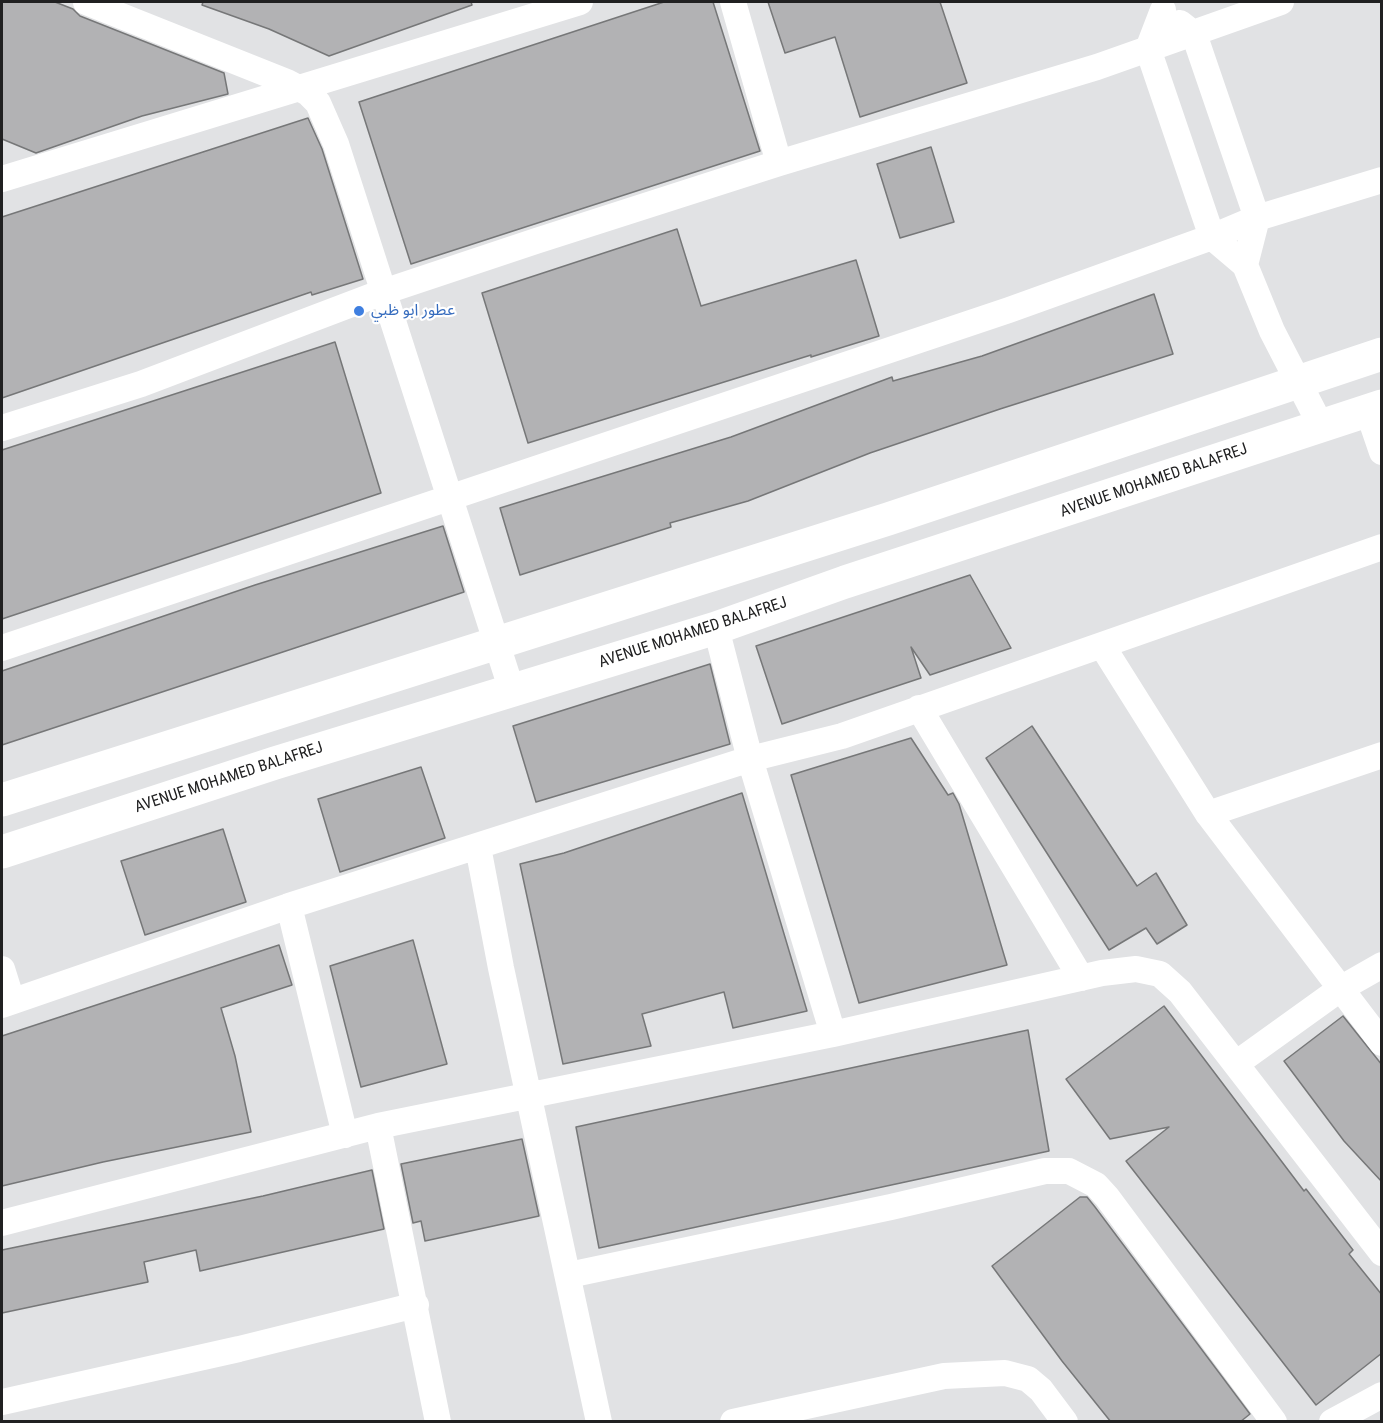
<!DOCTYPE html>
<html>
<head>
<meta charset="utf-8">
<style>
  body { margin:0 }
  #map { position:relative; width:1383px; height:1423px; overflow:hidden; background:#e1e2e4; font-family:"Roboto Condensed",sans-serif }
  canvas { display:block }
  .frame { position:absolute; inset:0; border:3px solid #202021; pointer-events:none }
</style>
</head>
<body>
<div id="map">
<canvas width="1383" height="1423"></canvas>
<div class="frame"></div>
</div>
<script>
const ctx = document.querySelector('canvas').getContext('2d');
ctx.lineJoin = 'round';
function paint(path, color) {
  ctx.fillStyle = color;
  ctx.fill(path, 'evenodd');
}
function toPath(rows) {
  const path = new Path2D();
  for (const r of rows) {
    path.moveTo(r[0], r[1]);
    for (let i = 2; i < r.length; i += 2) path.lineTo(r[i], r[i + 1]);
  }
  return path;
}
function trace(path, color, width, dash) {
  ctx.strokeStyle = color;
  ctx.lineWidth = width;
  ctx.lineCap = dash ? 'butt' : 'round';
  ctx.setLineDash(dash || []);
  ctx.stroke(path);
}
function drawText(font, color, halo, rows, align = 'center') {
  ctx.font = font + ' "Roboto Condensed","Noto Sans Arabic",sans-serif';
  ctx.lineWidth = 4.5;
  ctx.setLineDash([]);
  ctx.textBaseline = 'middle';
  ctx.strokeStyle = halo;
  ctx.fillStyle = color;
  for (const [text, x, y, turn = 0] of rows) {
    ctx.save();
    ctx.translate(x, y);
    ctx.rotate((+turn || 0) * Math.PI / 180);
    ctx.textAlign = isNaN(turn) ? turn : align;
    if (halo) ctx.strokeText(text, 0, 0);
    ctx.fillText(text, 0, 0);
    ctx.restore();
  }
}
const building = toPath([
  [2,2,55,2,73,9,80,16,224,73,228,94,142,116,36,153,2,139,2,2],
  [203,2,471,2,472,5,329,56,269,29,202,5,203,2],
  [664,2,713,2,760,151,411,264,359,102,664,2],
  [768,2,940,2,967,83,860,117,835,37,785,53,768,2],
  [308,118,322,149,363,279,312,295,311,292,2,398,2,217,308,118],
  [931,147,954,222,900,238,877,164,931,147],
  [677,229,701,306,856,260,879,336,811,357,811,355,528,443,482,293,677,229],
  [1154,294,1173,354,1000,409,870,453,748,501,670,523,671,527,520,575,500,508,731,437,892,377,893,381,982,356,1154,294],
  [335,342,381,493,2,619,2,450,335,342],
  [443,526,464,592,2,745,2,671,255,585,443,526],
  [970,575,1011,648,930,675,911,647,921,678,782,724,756,646,970,575],
  [710,664,730,744,536,802,513,726,710,664],
  [1032,726,1137,886,1156,873,1187,925,1157,944,1146,928,1109,950,986,758,1032,726],
  [911,738,948,795,953,793,959,804,1007,965,859,1003,791,775,911,738],
  [421,767,445,838,340,872,318,799,421,767],
  [742,793,807,1011,733,1028,724,992,642,1014,651,1046,563,1064,520,864,564,853,742,793],
  [223,829,246,902,145,935,121,861,223,829],
  [413,940,447,1064,361,1087,330,966,413,940],
  [279,945,292,985,221,1008,235,1056,251,1132,103,1162,2,1186,2,1036,279,945],
  [1164,1006,1304,1191,1306,1189,1353,1250,1349,1254,1382,1295,1382,1353,1316,1405,1126,1161,1169,1127,1110,1139,1066,1079,1164,1006],
  [1343,1016,1382,1065,1382,1182,1344,1141,1284,1061,1343,1016],
  [1028,1030,1049,1151,599,1248,576,1127,1028,1030],
  [522,1139,539,1216,425,1241,421,1221,413,1223,401,1164,522,1139],
  [372,1170,384,1229,200,1271,196,1250,144,1262,148,1282,2,1313,2,1250,263,1196,372,1170],
  [1080,1197,1087,1197,1095,1207,1250,1414,1240,1422,1111,1422,1062,1361,992,1266,1080,1197]
]);
paint(building, '#b2b2b4');
trace(building, '#767778', 1.5);
trace(toPath([
  [86,2,287,82,308,93,318,103,336,144,512,691],
  [733,2,779,163],
  [1163,10,1148,49,1212,237,1245,265,1272,331,1321,426],
  [1180,23,1194,34,1257,218,1245,265],
  [2,179,580,2],
  [1368,411,1382,452],
  [2,428,141,384,383,292,536,241,779,163,1097,67,1281,2],
  [716,628,750,759,833,1034],
  [1103,647,1208,814,1382,1043],
  [2,648,1009,310,1212,237,1257,218,1382,180],
  [919,708,1081,978],
  [1208,814,1382,755],
  [478,847,501,968,599,1422],
  [289,906,345,1135],
  [2,969,12,1001],
  [2,1005,289,906,750,759,842,736,1382,547],
  [1237,1063,1340,989,1382,965],
  [378,1126,438,1422],
  [2,1223,378,1126,833,1034,1102,973,1136,969,1160,974,1180,992,1382,1253],
  [569,1275,891,1207,1045,1171,1069,1171,1096,1185,1107,1197,1274,1422],
  [2,1402,239,1349,416,1305],
  [733,1422,944,1376,1005,1373,1028,1379,1041,1390,1065,1422],
  [1332,1422,1382,1395]
]), '#fff', 26);
trace(toPath([
  [2,800,888,519,1382,354],
  [2,852,275,763,716,628,845,582,1382,406]
]), '#fff', 33);
for (const [x, y, r, color] of [
  [359,311,6,"#3f7fe0"]
]) {
  const dot = new Path2D();
  dot.arc(x, y, r, 0, 2 * Math.PI);
  ctx.fillStyle = color;
  ctx.fill(dot);
  trace(dot, '#fff', 2);
}
drawText('16px', '#366cbe', '#fff', [
  ["عطور ابو ظبي",371,311]
], 'left');
drawText('16px', '#202021', '#fff', [
  ["AVENUE MOHAMED BALAFREJ",1154,481,-19],
  ["AVENUE MOHAMED BALAFREJ",693,633,-18],
  ["AVENUE MOHAMED BALAFREJ",229,778,-18]
]);
</script>
</body>
</html>
